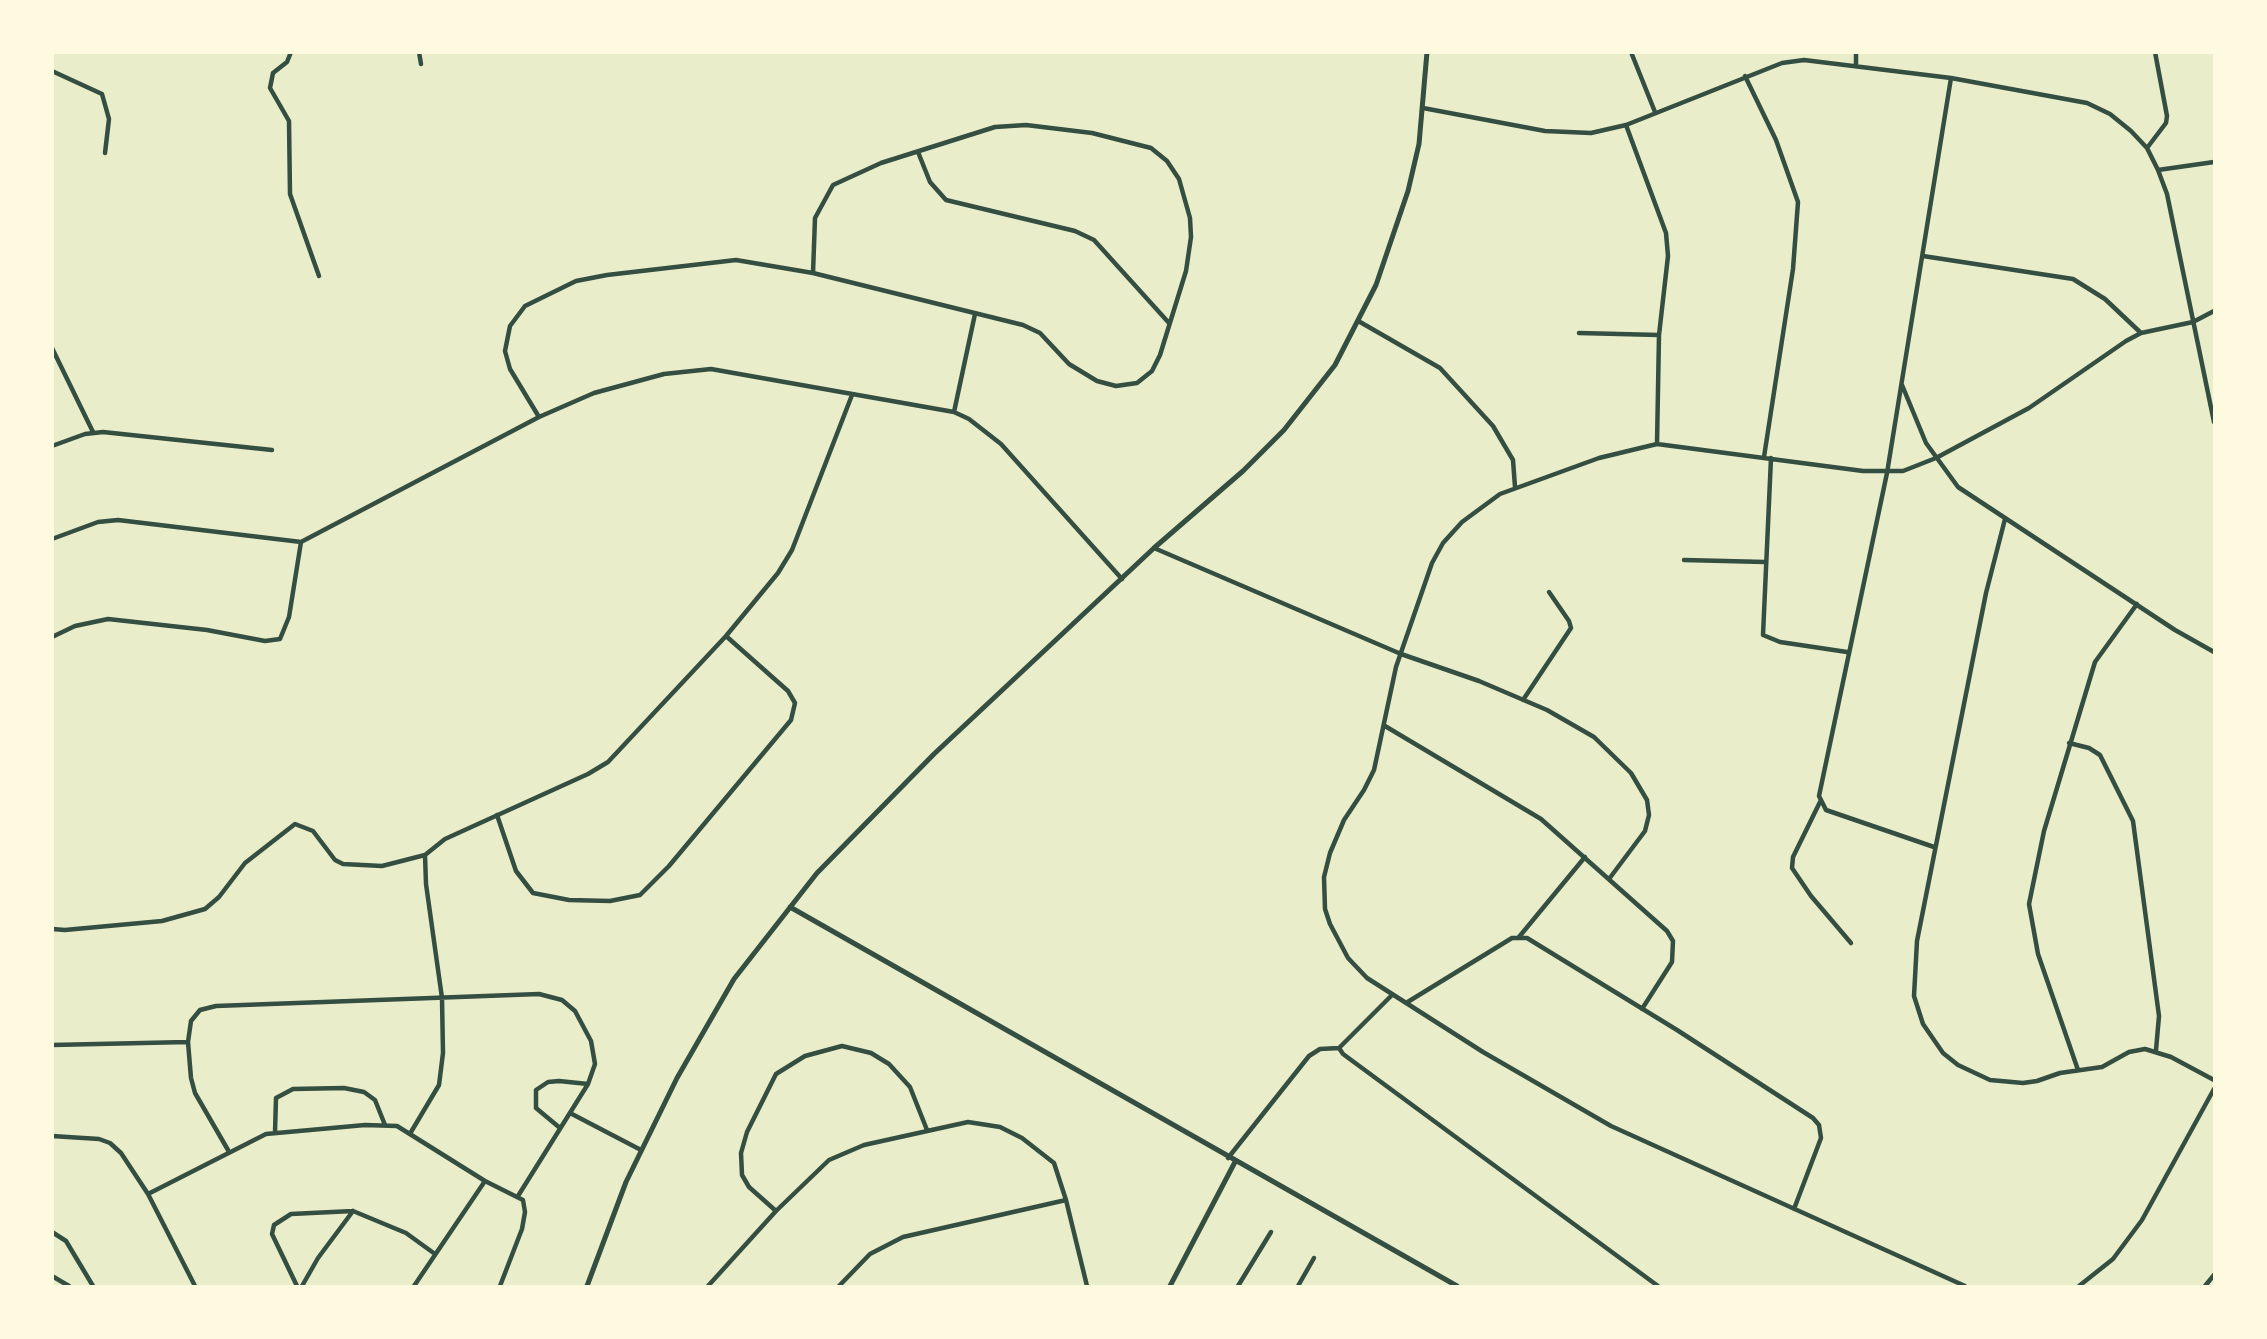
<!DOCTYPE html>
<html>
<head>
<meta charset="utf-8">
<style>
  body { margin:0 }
  #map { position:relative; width:2267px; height:1339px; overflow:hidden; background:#e9edc9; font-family:"Space Grotesk",sans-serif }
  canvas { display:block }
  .frame { position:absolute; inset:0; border:54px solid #fefae0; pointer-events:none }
</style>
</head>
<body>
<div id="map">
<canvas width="2267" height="1339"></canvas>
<div class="frame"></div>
</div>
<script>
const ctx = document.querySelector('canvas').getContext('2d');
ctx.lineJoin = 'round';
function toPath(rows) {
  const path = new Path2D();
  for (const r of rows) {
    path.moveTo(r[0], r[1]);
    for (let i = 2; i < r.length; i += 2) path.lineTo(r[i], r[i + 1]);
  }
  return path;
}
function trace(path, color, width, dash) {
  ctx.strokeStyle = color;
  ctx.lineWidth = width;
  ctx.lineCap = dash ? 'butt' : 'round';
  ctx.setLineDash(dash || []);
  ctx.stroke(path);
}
trace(toPath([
  [291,52,287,62,273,73,270,88,289,121,290,194,319,276],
  [419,52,421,64],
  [1631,52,1655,112],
  [1856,64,1856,52],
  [52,71,102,94,109,119,105,153],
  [1745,76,1776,140,1798,202,1793,269,1764,457],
  [1423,108,1545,131,1591,133,1626,125,1782,63,1804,60,1951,78,2087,103,2110,114,2131,131,2147,148,2158,170,2167,194,2214,422],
  [1626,125,1666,233,1668,256,1659,335,1657,444],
  [2147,148,2166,123,2167,116,2155,52],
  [918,152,930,182,946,200,1075,231,1094,240,1169,323],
  [2158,170,2214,162],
  [1923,256,2073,279,2105,299,2141,333],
  [1360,322,1440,368,1493,426,1513,460,1515,487],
  [1579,333,1659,335],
  [52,348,93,432],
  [1902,385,1926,443,1958,487,2175,630,2214,652],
  [954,412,975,314],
  [539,417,510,369,505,351,510,326,525,306,576,281,607,275,736,260,813,273,1023,325,1040,333,1069,364,1097,381,1116,386,1137,383,1152,371,1160,355,1186,271,1191,237,1190,218,1179,179,1167,161,1151,148,1092,133,1026,125,995,127,881,163,833,185,815,218,813,273],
  [52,446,85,434,103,432,272,450],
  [1771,458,1763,635,1780,642,1847,652],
  [2005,519,1986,593,1917,941,1914,996,1923,1024,1943,1053,1958,1065,1990,1080,2023,1083,2037,1081,2060,1073,2102,1067,2129,1052,2145,1049,2171,1057,2214,1080],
  [52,539,98,522,118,520,301,542,539,417,594,393,664,374,711,369,954,412,969,419,1001,444,1122,579],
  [1154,548,1401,654,1479,681,1547,710,1594,737,1631,773,1647,800,1649,815,1645,831,1609,879],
  [1684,560,1765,562],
  [52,637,75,626,108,619,207,630,265,641,280,639,289,617,301,542],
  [1523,700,1571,628,1569,621,1549,592],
  [1385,726,1541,819,1667,931,1673,941,1672,962,1642,1009],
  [2069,743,2089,748,2100,755,2133,821,2159,1016,2156,1050],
  [1820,802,1793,857,1792,868,1811,896,1851,943],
  [497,815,516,871,533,893,569,900,610,901,640,895,669,866,791,720,795,703,788,691,726,636],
  [1934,847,1826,810,1819,796,1887,473,1951,78],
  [52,929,65,930,162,921,205,909,219,897,245,863,295,824,313,831,335,860,343,864,382,866,425,855,445,839,588,774,608,762,726,636,778,573,792,550,852,395],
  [1519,937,1585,857],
  [1392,995,1339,1048,1343,1054,1658,1286],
  [1406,1003,1512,938,1527,938,1677,1030,1813,1118,1819,1125,1821,1138,1794,1209],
  [52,1045,188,1042],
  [2078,1070,2038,954,2029,904,2044,831,2095,662,2137,604],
  [570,1113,641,1150],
  [560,1128,536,1108,536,1090,548,1082,559,1081,588,1084],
  [275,1132,276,1098,293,1089,344,1088,364,1092,375,1100,385,1125],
  [411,1132,439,1085,443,1053,442,998,426,884,425,855],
  [52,1136,99,1139,110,1143,121,1153,148,1194,195,1286],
  [228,1150,195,1093,191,1078,188,1042,191,1021,200,1010,216,1006,539,994,562,1000,575,1011,591,1041,595,1064,588,1084,518,1196],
  [1228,1158,1309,1056,1320,1049,1339,1048],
  [148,1194,266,1134,365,1125,397,1126,485,1181,523,1200,525,1212,522,1229,500,1286],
  [776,1211,749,1187,742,1175,741,1153,747,1132,776,1074,805,1056,842,1046,871,1053,889,1064,910,1087,927,1130],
  [52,1232,66,1241,93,1286],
  [52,1276,69,1286],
  [297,1286,272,1234,274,1225,291,1214,353,1211,406,1233,435,1254],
  [302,1286,318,1258,353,1211],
  [414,1286,485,1181],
  [708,1286,776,1211,829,1160,864,1145,968,1122,1000,1127,1022,1138,1054,1163,1066,1200,1087,1286],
  [839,1286,870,1254,903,1237,1066,1200],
  [1238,1286,1271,1232],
  [1298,1286,1314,1258],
  [1965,1286,1611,1126,1483,1052,1367,978,1348,958,1330,924,1325,909,1324,877,1330,853,1344,820,1364,790,1374,770,1396,667,1432,563,1443,543,1462,522,1500,494,1599,458,1657,444,1863,471,1903,471,1936,458,2029,408,2126,341,2141,333,2193,322,2214,311],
  [2079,1286,2113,1259,2142,1220,2214,1089],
  [2205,1286,2214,1275]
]), '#344e41', 4.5);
trace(toPath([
  [790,907,1457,1286],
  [587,1286,626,1182,677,1078,734,979,817,873,934,754,1154,548,1243,471,1284,430,1335,365,1376,285,1408,191,1419,144,1427,52],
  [1170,1286,1235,1162]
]), '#344e41', 5);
</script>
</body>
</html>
